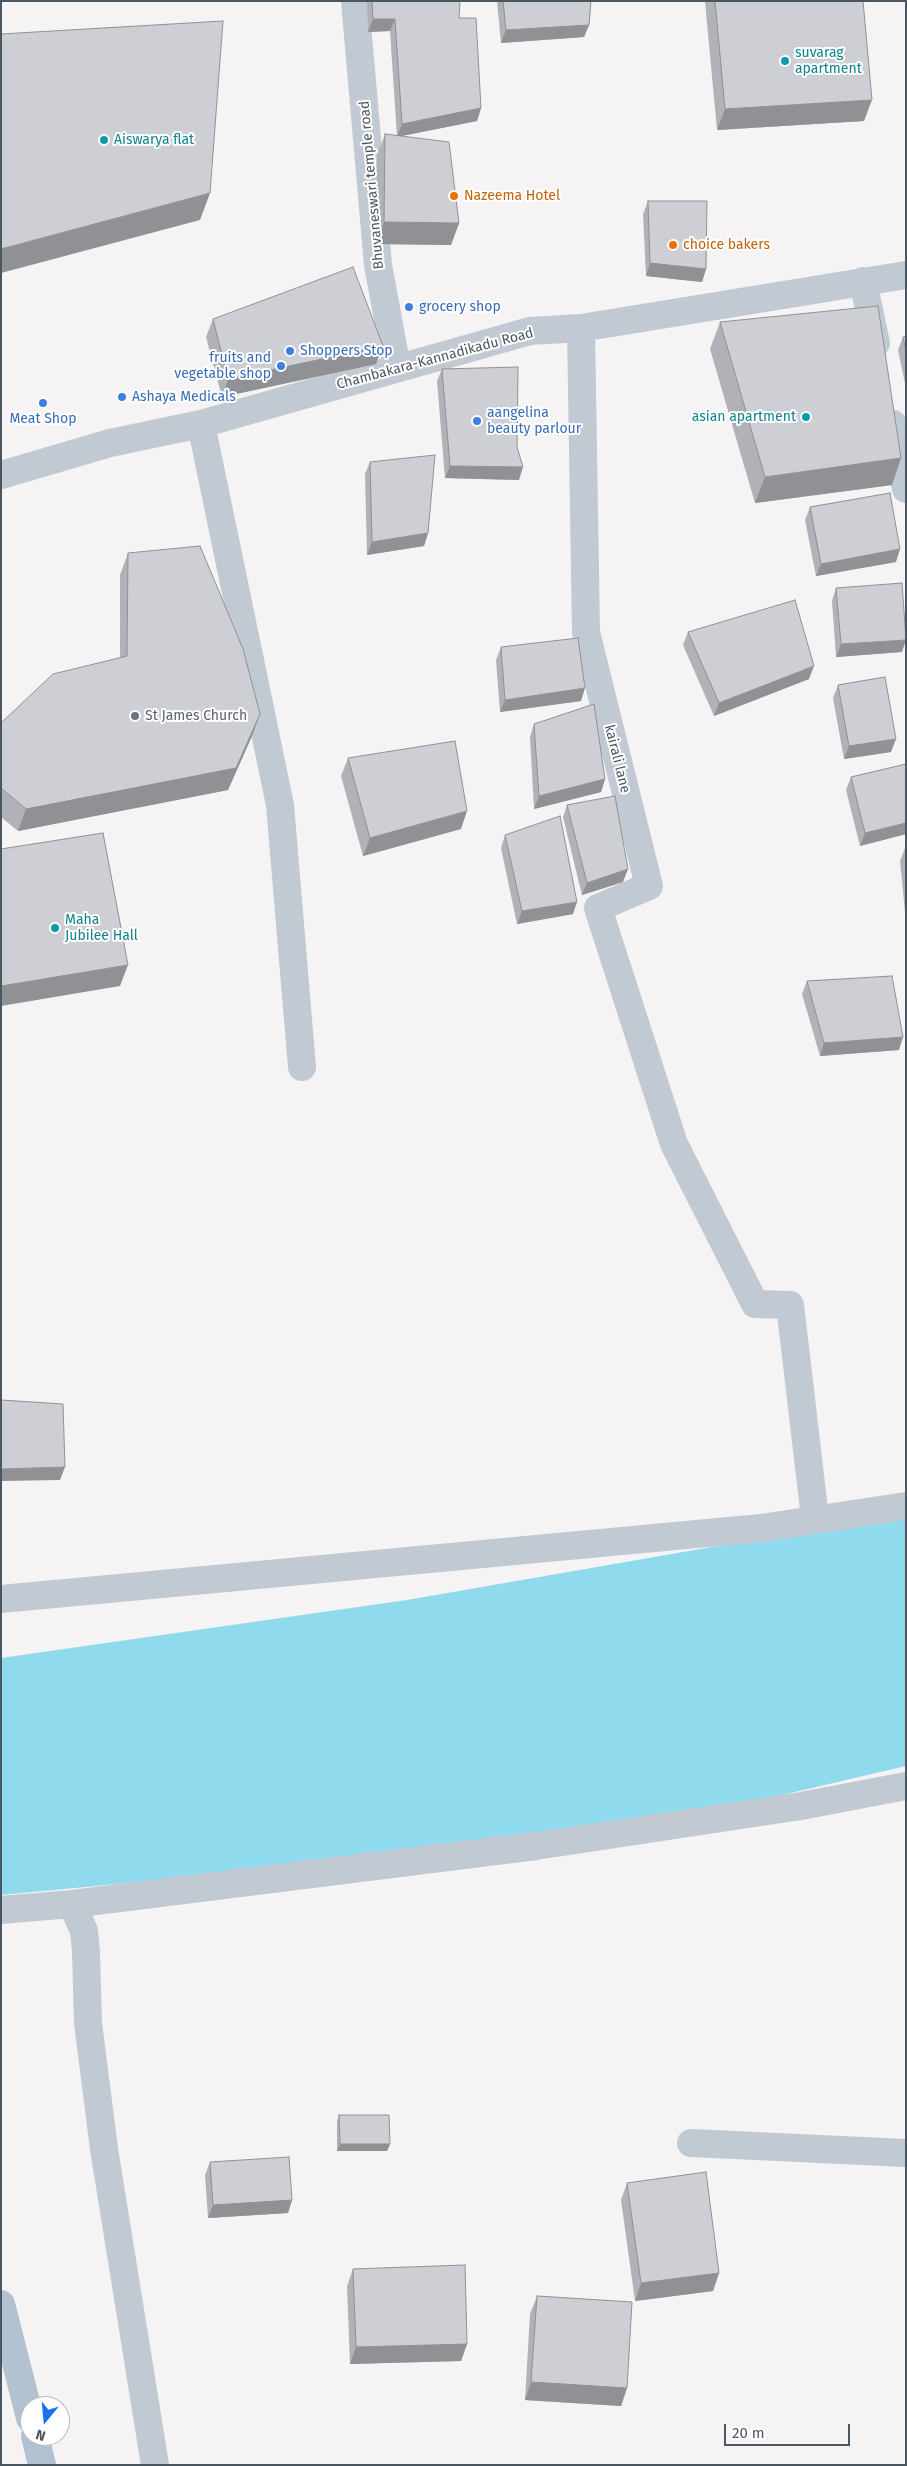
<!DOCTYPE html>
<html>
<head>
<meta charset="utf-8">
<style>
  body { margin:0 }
  #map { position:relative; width:907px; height:2466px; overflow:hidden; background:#f5f3f3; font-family:"Fira Sans",sans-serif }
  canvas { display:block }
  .frame { position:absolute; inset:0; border:2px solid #4a5661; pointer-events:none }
  .north { position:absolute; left:20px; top:2396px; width:50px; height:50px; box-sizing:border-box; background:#fff; border:1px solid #b7bbc0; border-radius:50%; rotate:197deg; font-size:14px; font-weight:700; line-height:20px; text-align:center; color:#4a5661 }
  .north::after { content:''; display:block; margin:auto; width:18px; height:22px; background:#1a73e8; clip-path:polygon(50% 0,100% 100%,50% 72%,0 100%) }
  .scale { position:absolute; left:724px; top:2424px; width:126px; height:22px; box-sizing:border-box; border:2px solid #4a5661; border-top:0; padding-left:6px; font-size:15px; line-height:18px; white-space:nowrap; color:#4a5661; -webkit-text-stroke:4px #fff; paint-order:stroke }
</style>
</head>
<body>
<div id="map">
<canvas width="907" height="2466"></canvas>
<div class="frame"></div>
<div class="north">N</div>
<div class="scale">20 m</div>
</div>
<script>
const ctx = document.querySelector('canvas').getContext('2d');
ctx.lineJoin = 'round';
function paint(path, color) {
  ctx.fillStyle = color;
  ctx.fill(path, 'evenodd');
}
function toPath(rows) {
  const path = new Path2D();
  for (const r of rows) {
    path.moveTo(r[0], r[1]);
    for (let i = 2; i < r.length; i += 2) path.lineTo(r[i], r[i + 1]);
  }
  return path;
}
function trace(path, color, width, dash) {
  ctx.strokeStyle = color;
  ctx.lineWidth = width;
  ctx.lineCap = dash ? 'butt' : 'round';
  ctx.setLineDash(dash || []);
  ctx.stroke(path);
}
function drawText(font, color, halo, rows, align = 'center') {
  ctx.font = font + ' "Fira Sans",sans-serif';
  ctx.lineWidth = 4;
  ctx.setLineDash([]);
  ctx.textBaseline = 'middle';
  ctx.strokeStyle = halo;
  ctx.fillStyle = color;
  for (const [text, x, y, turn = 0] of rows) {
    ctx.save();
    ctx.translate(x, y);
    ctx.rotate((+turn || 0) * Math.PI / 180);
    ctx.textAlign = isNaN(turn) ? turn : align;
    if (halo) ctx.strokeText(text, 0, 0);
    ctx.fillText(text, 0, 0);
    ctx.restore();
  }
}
paint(toPath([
  [906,1516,906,1766,778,1796,508,1842,287,1868,1,1895,1,1658,407,1600,781,1535]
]), '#90daee');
trace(toPath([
  [355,1,378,265,397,368],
  [863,281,876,343],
  [581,328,586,632,649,886,598,908,674,1144,755,1304,790,1305,815,1518],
  [201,424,280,805,302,1067],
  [893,424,906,489],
  [1,475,110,443,201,424,530,331,581,328,906,275],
  [1,1599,761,1528,906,1506],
  [1,1910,72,1904],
  [691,2143,906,2153],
  [155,2465,104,2149,88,2023,86,1952,84,1931,72,1904,536,1846,801,1806,906,1786]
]), '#c1cad2', 28);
trace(toPath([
  [1,2304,30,2418],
  [35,2436,42,2465]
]), '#b3c2d1', 28);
paint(toPath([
  [367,1,460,1,459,18,481,108,477,121,400,136,459,223,451,245,376,244,377,156,385,134,397,136,390,31,368,32],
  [497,1,591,1,589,25,584,37,501,43],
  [705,1,863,1,864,121,717,130],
  [648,201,706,269,702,282,646,276,643,214],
  [213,319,376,364,222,397,206,337],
  [720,322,901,458,892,485,755,503,710,349],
  [906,336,906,388,898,350,903,337],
  [442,369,517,447,519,480,445,478,437,381],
  [370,462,428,533,424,546,367,555,365,474],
  [810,507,896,562,816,576,805,520],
  [128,553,252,736,228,790,18,831,1,817,1,723,120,658,120,575],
  [836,588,902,652,836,657,832,601],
  [688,632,809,679,714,716,683,645],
  [501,647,581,701,500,712,496,660],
  [838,685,891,752,844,759,833,698],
  [534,724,605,779,601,792,534,809,530,737],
  [348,758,461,829,363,856,341,776],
  [906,764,906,834,860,846,846,790,851,777],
  [567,805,623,882,582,895,563,817],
  [505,835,573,914,517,924,501,848],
  [905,848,906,848,906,922,900,861],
  [807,981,899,1050,820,1056,802,994],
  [339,2115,390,2144,387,2151,337,2151,337,2122],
  [210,2162,292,2200,288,2213,208,2218,205,2175],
  [627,2183,719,2273,713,2291,635,2301,621,2200],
  [353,2269,467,2344,461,2361,350,2364,347,2286],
  [537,2296,627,2388,621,2406,525,2400,530,2314]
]), '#b0b2b7');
paint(toPath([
  [373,19,395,19,390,31,368,32],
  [589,25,584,37,501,43,506,30],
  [872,100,864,121,717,130,725,109],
  [481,108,477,121,397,137,402,124],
  [210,193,200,220,1,273,1,249],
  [384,222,459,223,451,245,376,244],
  [650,263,706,269,702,282,646,276],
  [383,346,376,364,222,397,228,379],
  [901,458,892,485,755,503,765,477],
  [450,466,523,467,519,480,445,478],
  [428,533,424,546,367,555,372,542],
  [900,549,896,562,816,576,821,564],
  [906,640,902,652,836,657,841,644],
  [814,666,809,679,714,716,719,703],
  [585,688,581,701,500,712,505,700],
  [260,714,252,736,228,790,18,831,26,809],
  [896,739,891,752,844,759,849,746],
  [605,779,601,792,534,809,539,796],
  [467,811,461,829,363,856,370,838],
  [906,823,906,834,860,846,865,833],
  [628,869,623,882,582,895,587,883],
  [577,902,573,914,517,924,522,911],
  [128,965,120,986,1,1006,1,986],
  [903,1037,899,1050,820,1056,824,1043],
  [65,1467,60,1480,1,1481,1,1469],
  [340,2144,390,2144,387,2151,337,2151],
  [292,2200,288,2213,208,2218,213,2205],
  [719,2273,713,2291,635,2301,641,2283],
  [467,2344,461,2361,350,2364,356,2347],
  [531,2382,627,2388,621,2406,525,2400]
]), '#909195');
const building = toPath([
  [372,1,460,1,459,18,476,18,481,108,402,124,395,19,373,19,372,1],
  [503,1,591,1,589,25,506,30,503,1],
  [715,1,863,1,872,100,725,109,715,1],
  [223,21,210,193,1,249,1,34,223,21],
  [385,134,449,142,459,223,384,222,385,134],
  [648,201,707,201,706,269,650,263,648,201],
  [353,267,383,346,228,379,213,319,353,267],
  [878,306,901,458,765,477,720,322,878,306],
  [906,336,906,351,903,337,906,336],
  [518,367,517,447,523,467,450,466,442,369,518,367],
  [435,455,428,533,372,542,370,462,435,455],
  [890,493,900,549,821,564,810,507,890,493],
  [200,546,243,649,260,714,236,768,26,809,1,788,1,723,53,674,127,656,128,553,200,546],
  [902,583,906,640,841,644,836,588,902,583],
  [795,600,814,666,719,703,688,632,795,600],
  [578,638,585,688,505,700,501,647,578,638],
  [885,677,896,739,849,746,838,685,885,677],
  [594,704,605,779,539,796,534,724,594,704],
  [455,741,467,811,370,838,348,758,455,741],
  [906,764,906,823,865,833,851,777,906,764],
  [615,796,628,869,587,883,567,805,615,796],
  [560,816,577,902,522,911,505,835,560,816],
  [103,833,128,965,1,986,1,849,103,833],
  [892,976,903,1037,824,1043,807,981,892,976],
  [1,1400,63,1404,65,1467,1,1469,1,1400],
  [339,2115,389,2115,390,2144,340,2144,339,2115],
  [289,2157,292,2200,213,2205,210,2162,289,2157],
  [706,2172,719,2273,641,2283,627,2183,706,2172],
  [465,2265,467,2344,356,2347,353,2269,465,2265],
  [537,2296,632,2302,627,2388,531,2382,537,2296]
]);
paint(building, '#cdcfd5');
trace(building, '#909195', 1);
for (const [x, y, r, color] of [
  [785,61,5,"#0f9aa8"],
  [104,140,5,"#0f9aa8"],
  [454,196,5,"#e8710a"],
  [673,245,5,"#e8710a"],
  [409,307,5,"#3f7fe0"],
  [290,351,5,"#3f7fe0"],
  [281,366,5,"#3f7fe0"],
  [122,397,5,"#3f7fe0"],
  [43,403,5,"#3f7fe0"],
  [806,417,5,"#0f9aa8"],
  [477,421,5,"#3f7fe0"],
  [135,716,5,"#6b7280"],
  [55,928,5,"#0f9aa8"]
]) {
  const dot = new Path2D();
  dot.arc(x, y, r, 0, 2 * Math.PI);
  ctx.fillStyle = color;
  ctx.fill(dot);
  trace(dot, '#fff', 2);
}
drawText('14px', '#0d838f', '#fff', [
  ["suvarag",795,53],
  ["apartment",795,69],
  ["Aiswarya flat",114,140],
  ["asian apartment",796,417,"right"],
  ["Maha",65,920],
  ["Jubilee Hall",65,936]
], 'left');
drawText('14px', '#4a5661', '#fff', [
  ["Bhuvaneswari temple road",372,185,-95],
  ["Chambakara-Kannadikadu Road",435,359,-15],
  ["kairali lane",617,759,76]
]);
drawText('14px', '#c56008', '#fff', [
  ["Nazeema Hotel",464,196],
  ["choice bakers",683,245]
], 'left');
drawText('14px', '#366cbe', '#fff', [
  ["grocery shop",419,307],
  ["Shoppers Stop",300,351],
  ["fruits and",271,358,"right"],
  ["vegetable shop",271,374,"right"],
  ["Ashaya Medicals",132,397],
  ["aangelina",487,413],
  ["beauty parlour",487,429],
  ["Meat Shop",43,419,"center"]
], 'left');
drawText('14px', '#5b616d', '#fff', [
  ["St James Church",145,716]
], 'left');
</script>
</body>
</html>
